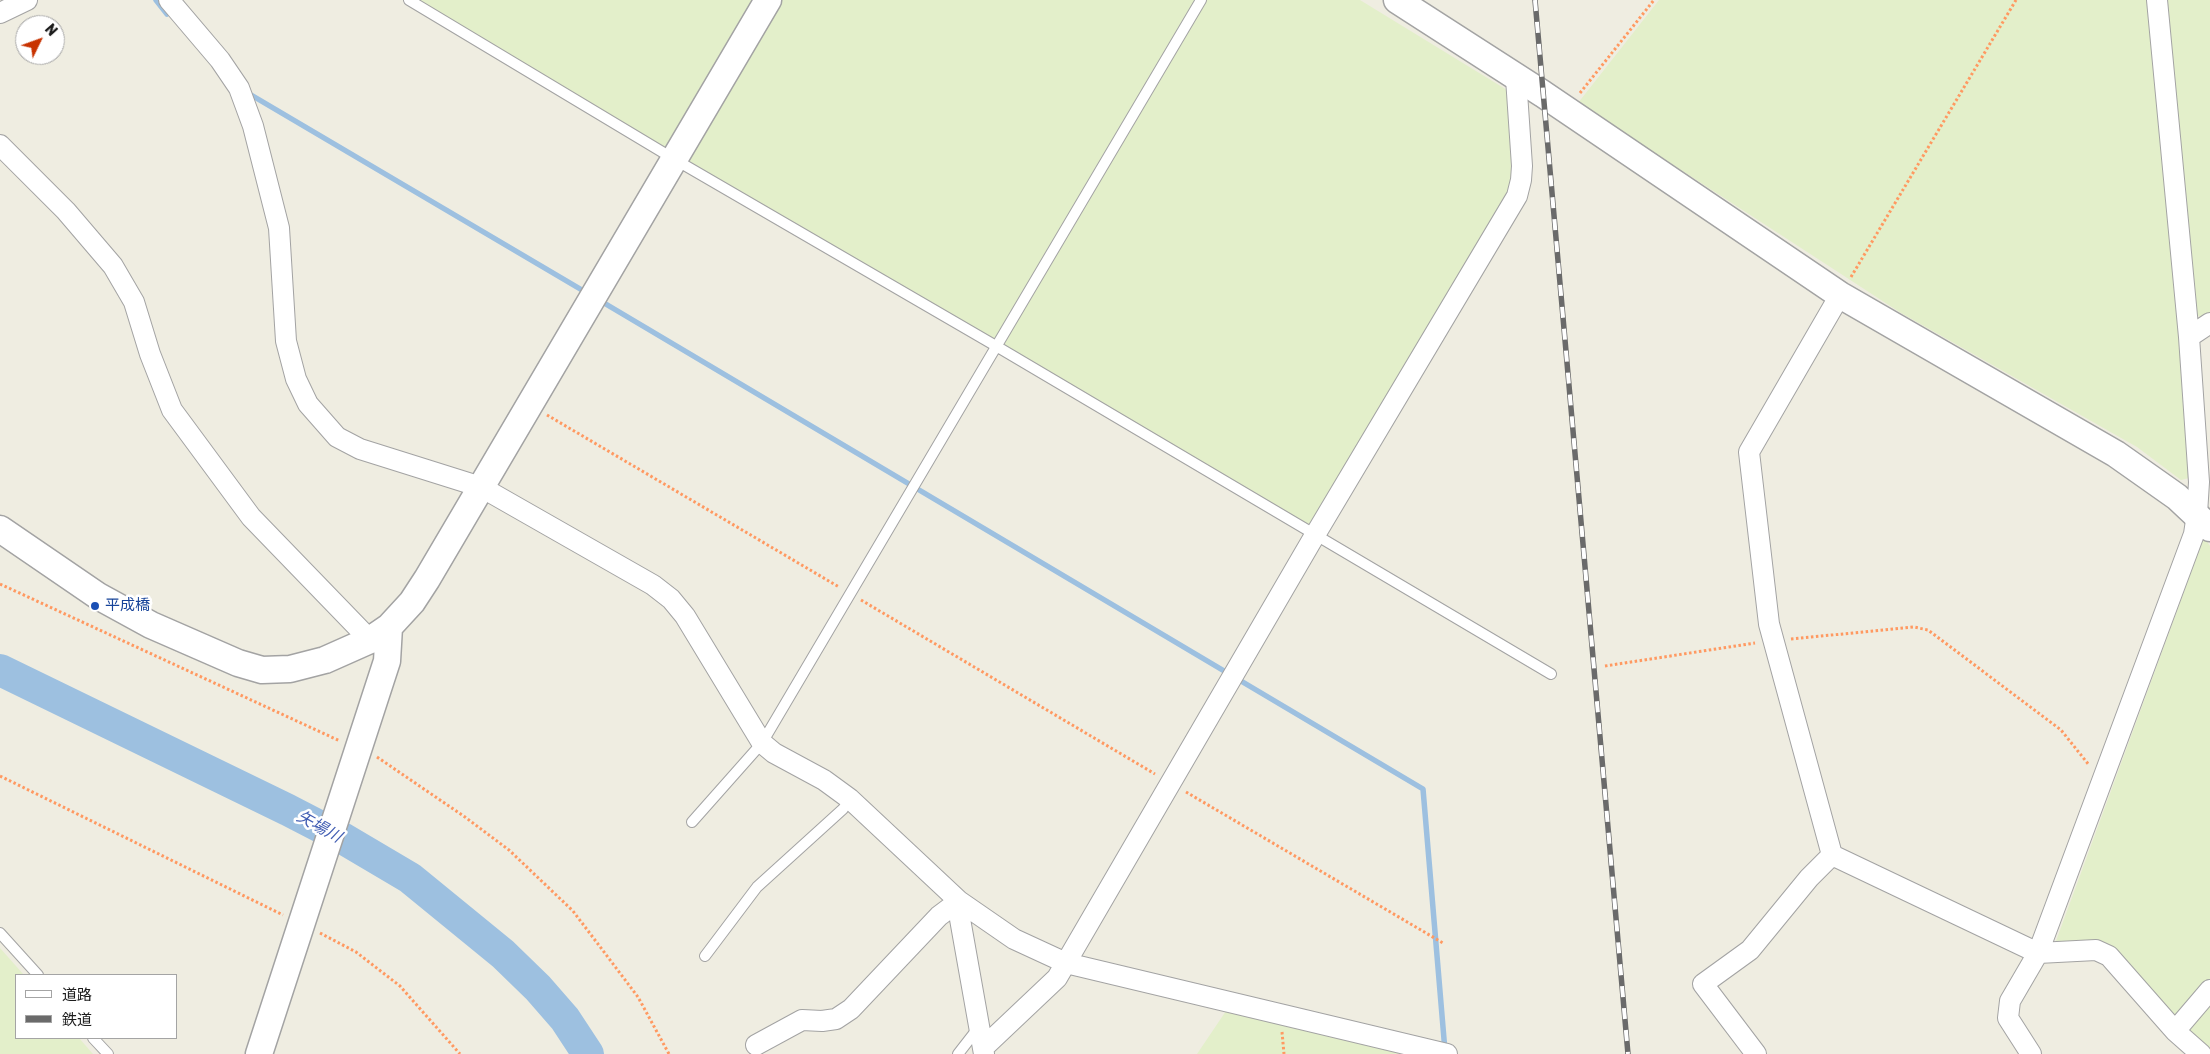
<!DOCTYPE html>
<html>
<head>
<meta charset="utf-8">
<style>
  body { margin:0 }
  #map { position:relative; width:2210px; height:1054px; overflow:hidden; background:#efede1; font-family:Rubik,"Noto Sans JP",sans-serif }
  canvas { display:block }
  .legend { position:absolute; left:15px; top:974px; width:162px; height:65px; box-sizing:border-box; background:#fff; border:1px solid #a4a4a4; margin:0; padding:6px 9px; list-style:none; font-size:15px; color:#1c1c1c }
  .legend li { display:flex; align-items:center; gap:10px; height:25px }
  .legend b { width:25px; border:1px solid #a4a4a4 }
  .north { position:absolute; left:15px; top:15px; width:50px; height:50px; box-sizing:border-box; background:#fff; border:1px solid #a4a4a4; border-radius:50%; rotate:48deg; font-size:14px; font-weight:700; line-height:20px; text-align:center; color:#1c1c1c }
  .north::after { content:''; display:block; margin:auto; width:18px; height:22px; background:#c83300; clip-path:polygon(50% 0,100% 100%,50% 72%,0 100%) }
</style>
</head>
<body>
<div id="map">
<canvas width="2210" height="1054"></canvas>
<ul class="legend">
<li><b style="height:6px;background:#fff"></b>道路</li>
<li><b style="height:6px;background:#6a6a6a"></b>鉄道</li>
</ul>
<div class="north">N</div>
</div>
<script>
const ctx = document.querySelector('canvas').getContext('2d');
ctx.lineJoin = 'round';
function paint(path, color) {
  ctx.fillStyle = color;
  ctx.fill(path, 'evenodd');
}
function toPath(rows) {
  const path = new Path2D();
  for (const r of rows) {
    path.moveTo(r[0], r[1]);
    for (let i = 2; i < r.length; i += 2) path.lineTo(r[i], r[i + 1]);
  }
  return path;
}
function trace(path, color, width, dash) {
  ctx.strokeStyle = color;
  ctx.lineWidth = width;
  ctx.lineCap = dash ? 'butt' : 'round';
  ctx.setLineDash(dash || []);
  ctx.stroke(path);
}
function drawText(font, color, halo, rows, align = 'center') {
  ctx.font = font + ' Rubik,"Noto Sans JP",sans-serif';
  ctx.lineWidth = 5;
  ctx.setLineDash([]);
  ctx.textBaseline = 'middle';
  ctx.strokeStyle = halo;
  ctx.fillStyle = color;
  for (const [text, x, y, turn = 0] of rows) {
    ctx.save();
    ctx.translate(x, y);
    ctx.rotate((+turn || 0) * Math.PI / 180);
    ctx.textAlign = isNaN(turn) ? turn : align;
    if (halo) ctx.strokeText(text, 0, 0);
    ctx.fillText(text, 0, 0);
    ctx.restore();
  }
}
paint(toPath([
  [414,0,1360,0,1507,90,1515,180,1311,529],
  [1659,0,2153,0,2193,477,2181,480,2137,447,1901,313,1578,103],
  [2163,0,2210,0,2210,316,2208,317,2200,317,2191,310],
  [2204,537,2210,546,2210,1052,2102,941,2056,941],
  [0,948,24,975,16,975,16,1038,79,1038,93,1054,0,1054],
  [1226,1011,1411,1054,1197,1054]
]), '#e3efca');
trace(toPath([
  [156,0,167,14],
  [246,92,587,293],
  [599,300,1423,789,1445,1051]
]), '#9dc0e0', 5.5);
trace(toPath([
  [0,670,288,810,344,839,410,878,503,954,538,988,565,1019,588,1054]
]), '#9dc0e0', 32);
const service = toPath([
  [409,0,674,159,996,346,1551,674],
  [692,822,762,743,1201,0],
  [0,933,38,975],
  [705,956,757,887,843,809,850,799],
  [93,1038,108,1054],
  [958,1054,979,1027]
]);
const minor = toPath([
  [169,0,220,60,239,88,253,126,279,228,286,341,296,379,308,404,337,437,360,449,481,487,653,585,671,599,685,616,762,743,774,753,824,780,850,799,959,901,1014,939,1066,963,1447,1054],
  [0,13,27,0],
  [0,145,66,211,113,266,134,302,150,354,172,410,251,517,370,640],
  [2189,337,2210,323],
  [1832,855,1769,624,1749,452,1840,295],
  [959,901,960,919,984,1054],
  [2175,1031,2210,990],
  [756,1045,802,1020,822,1021,836,1019,851,1009,939,916,959,901],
  [983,1048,1057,978,1315,535,1517,196,1521,180,1522,166,1516,78],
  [1756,1054,1703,984,1750,950,1809,878,1832,855,2038,953,2096,950,2109,956,2175,1031,2201,1054],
  [2031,1054,2008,1018,2010,1001,2038,953,2194,534,2197,514,2199,482,2189,337,2157,0]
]);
const tertiary = toPath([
  [1397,0,1543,94,1840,295,2116,454,2177,497,2210,528],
  [0,529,98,596,151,625,238,663,262,670,290,669,325,660,370,640,389,627,412,602,427,579,768,0],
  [259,1054,387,661,389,627]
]);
trace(service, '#a3a3a3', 12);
trace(minor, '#a3a3a3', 22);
trace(tertiary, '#a3a3a3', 29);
trace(toPath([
  [1580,93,1654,0],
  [1851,277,2016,0],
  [547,415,839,587],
  [0,584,340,741],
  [861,600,1155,774],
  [1791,639,1914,627,1928,630,2061,730,2089,765],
  [1605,666,1755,643],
  [377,757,465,817,509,850,573,911,638,997,669,1054],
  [0,776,283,915],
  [1186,792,1443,943],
  [320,933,356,952,400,986,460,1054],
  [1282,1032,1284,1054]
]), '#ff9961', 3, [2.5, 2.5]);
trace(service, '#fff', 10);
trace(minor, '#fff', 20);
trace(tertiary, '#fff', 26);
const rail = toPath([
  [1535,0,1628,1054]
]);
trace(rail, '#6a6a6a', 5.5);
trace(rail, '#fff', 4, [11]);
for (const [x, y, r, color] of [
  [95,606,5,"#1a4fb4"]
]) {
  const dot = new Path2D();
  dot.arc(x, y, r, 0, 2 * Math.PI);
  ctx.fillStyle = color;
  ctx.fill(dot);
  trace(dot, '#fff', 2);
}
drawText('15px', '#164399', '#fff', [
  ["平成橋",105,606]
], 'left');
drawText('italic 16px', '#425eb3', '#fff', [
  ["矢場川",319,827,29]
]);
</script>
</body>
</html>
